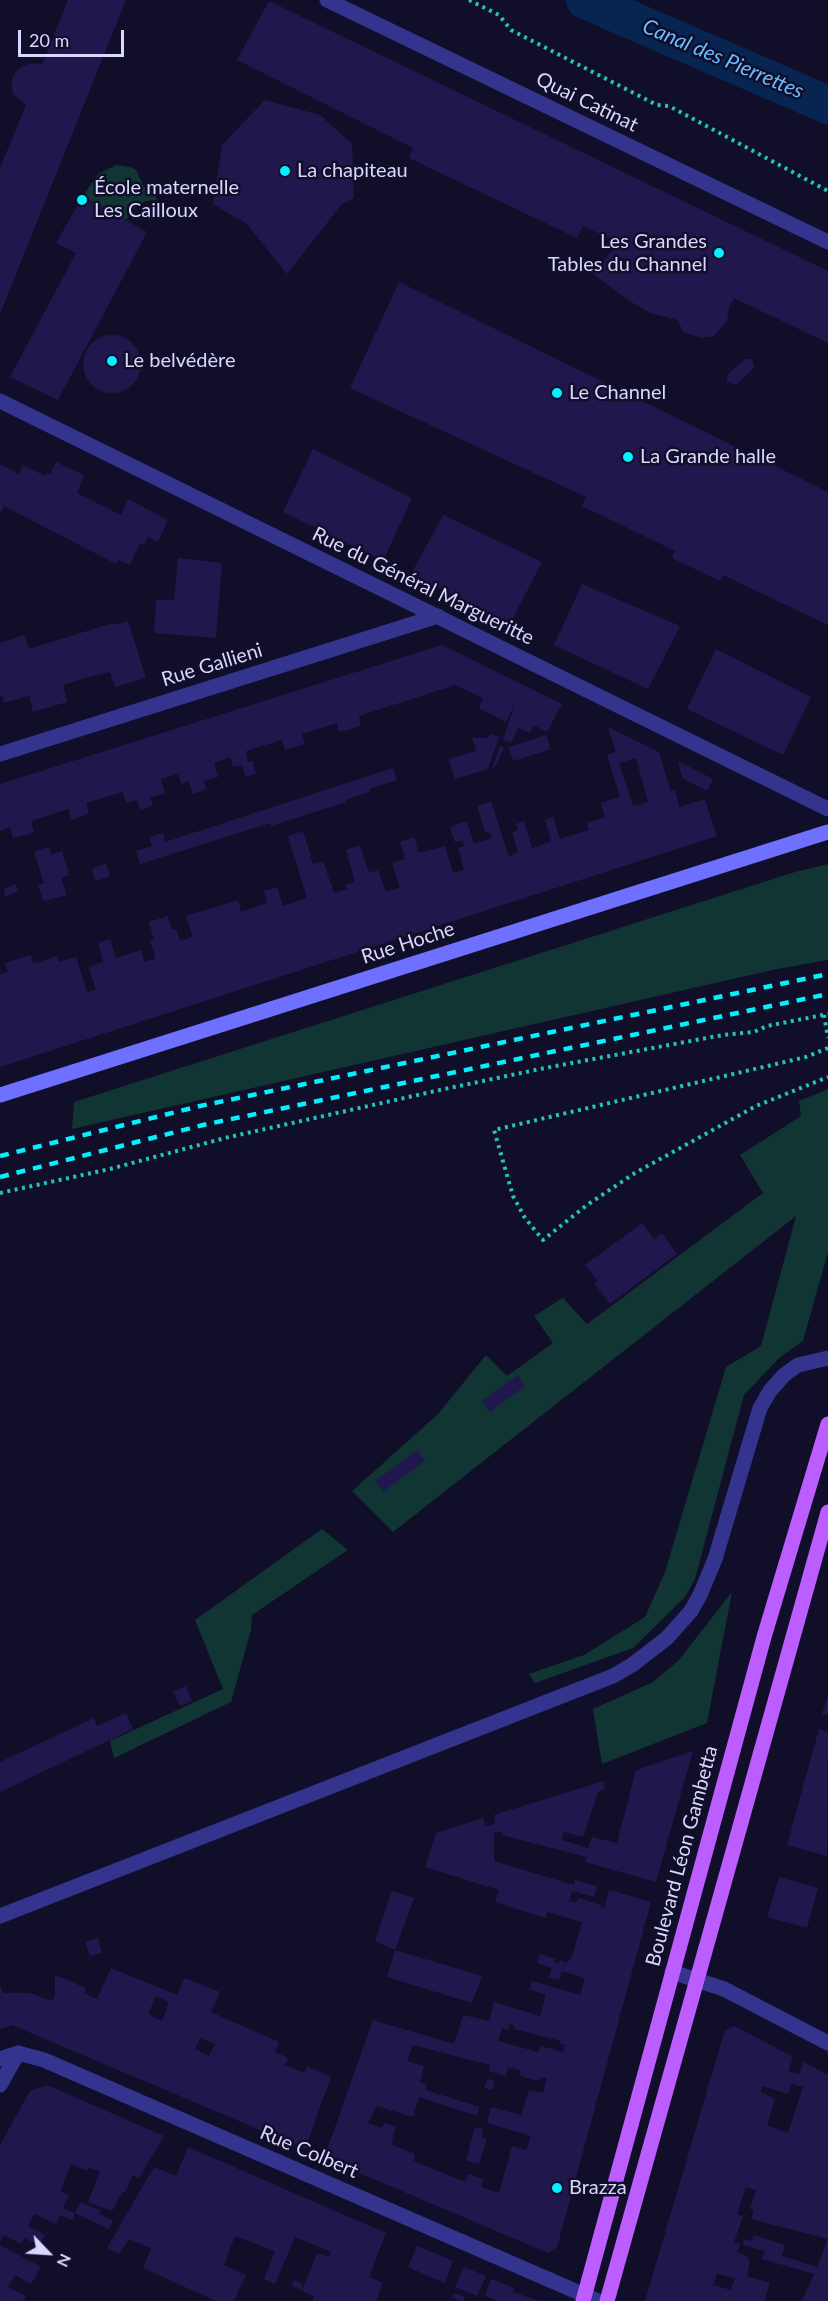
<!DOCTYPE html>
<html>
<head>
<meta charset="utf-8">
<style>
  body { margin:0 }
  #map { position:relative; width:828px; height:2301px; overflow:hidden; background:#110e2a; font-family:Lato,sans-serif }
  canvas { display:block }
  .north { position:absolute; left:18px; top:2223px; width:60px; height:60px; -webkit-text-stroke:4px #110e2a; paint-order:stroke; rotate:115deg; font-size:16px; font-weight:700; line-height:24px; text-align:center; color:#dad7ff }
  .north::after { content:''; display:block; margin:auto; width:21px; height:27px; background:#dad7ff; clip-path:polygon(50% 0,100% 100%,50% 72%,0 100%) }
  .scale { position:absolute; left:18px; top:30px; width:106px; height:27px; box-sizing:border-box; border:3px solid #dad7ff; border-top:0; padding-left:8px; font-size:18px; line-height:21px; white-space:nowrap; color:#dad7ff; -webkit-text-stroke:4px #110e2a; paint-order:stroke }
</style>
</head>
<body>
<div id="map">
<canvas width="828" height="2301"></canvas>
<div class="north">N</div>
<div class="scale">20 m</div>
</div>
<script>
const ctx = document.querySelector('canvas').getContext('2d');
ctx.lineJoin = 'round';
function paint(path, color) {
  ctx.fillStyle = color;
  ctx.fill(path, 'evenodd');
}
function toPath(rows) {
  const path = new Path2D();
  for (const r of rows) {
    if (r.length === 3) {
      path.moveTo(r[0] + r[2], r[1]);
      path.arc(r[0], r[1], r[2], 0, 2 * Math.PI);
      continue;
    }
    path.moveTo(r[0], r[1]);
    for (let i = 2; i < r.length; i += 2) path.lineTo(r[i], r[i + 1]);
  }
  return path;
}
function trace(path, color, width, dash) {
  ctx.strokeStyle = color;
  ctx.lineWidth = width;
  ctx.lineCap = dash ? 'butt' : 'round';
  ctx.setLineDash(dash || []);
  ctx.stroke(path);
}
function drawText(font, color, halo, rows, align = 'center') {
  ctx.font = font + ' Lato,sans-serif';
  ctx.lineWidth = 5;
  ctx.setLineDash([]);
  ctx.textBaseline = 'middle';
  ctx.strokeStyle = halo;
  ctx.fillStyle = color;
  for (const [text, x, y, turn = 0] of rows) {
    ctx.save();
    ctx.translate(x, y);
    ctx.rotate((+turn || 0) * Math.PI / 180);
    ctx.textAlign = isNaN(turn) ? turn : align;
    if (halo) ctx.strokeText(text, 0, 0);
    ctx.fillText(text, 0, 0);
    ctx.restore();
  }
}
paint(toPath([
  [116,165,130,167,136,170,144,187,157,187,156,200,146,201,136,207,126,220,83,196,98,174],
  [828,864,828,960,777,969,72,1129,74,1102,795,872],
  [828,1089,828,1252,803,1341,779,1358,744,1395,695,1579,685,1597,633,1648,535,1683,529,1674,584,1655,645,1617,665,1572,726,1367,761,1346,796,1216,393,1532,352,1491,438,1414,486,1355,507,1376,553,1343,534,1316,563,1298,587,1324,763,1193,740,1155,801,1116,799,1101],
  [322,1529,348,1550,252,1615,251,1630,231,1702,114,1758,110,1741,223,1689,195,1620],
  [732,1592,707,1723,602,1764,593,1709,653,1682,678,1661]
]), '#103532');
trace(toPath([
  [585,0,828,105]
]), '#072550', 38);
paint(toPath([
  [68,0,126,0,0,314,0,168,26,105,14,95,12,88,12,78,18,69,25,65,34,63,42,65],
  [269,1,828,271,828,343,734,298,729,307,727,321,714,336,701,338,684,332,677,320,650,313,628,300,592,273,619,243,583,226,577,238,409,158,413,148,237,60],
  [265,100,320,115,352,144,354,198,341,205,287,274,247,224,213,204,222,145],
  [83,196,147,232,58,400,10,377,76,253,56,243],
  [399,282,828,492,828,625,723,575,720,581,672,558,675,551,582,506,586,497,350,388],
  [112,364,29],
  [745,359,752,359,754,368,736,385,727,382,727,375],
  [313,449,412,498,383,561,283,512],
  [56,462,84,475,77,493,121,515,128,499,168,520,158,542,148,537,144,545,140,543,130,565,118,560,116,564,4,506,0,513,0,464,19,474,23,465,45,476,47,473,50,474],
  [443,515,542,562,510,624,411,574],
  [178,558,222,563,216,638,154,633,156,600,174,600],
  [582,584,680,626,648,689,554,645],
  [128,621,146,678,115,687,110,672,85,678,63,685,67,702,33,712,29,696,4,703,2,695,0,696,0,643,24,635,29,649,113,623,114,625],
  [442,645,562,704,547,732,534,725,530,733,518,728,511,743,503,740,516,701,506,722,479,708,483,698,455,685,359,716,361,726,348,730,339,732,337,723,302,734,305,744,285,750,282,740,246,751,248,762,252,761,256,773,246,777,242,765,233,767,230,757,214,763,218,777,204,781,206,789,193,794,188,781,181,784,178,774,161,779,165,793,150,798,153,805,140,810,137,800,126,803,123,792,86,803,89,814,71,820,68,809,31,821,34,832,29,834,13,838,10,827,0,831,0,784],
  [716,649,811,697,783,755,687,709],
  [608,727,659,752,671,792,675,790,679,807,705,799,717,836,0,1067,0,974,8,972,5,963,31,955,33,964,57,956,59,962,76,957,87,992,96,990,89,967,103,962,98,943,110,939,116,958,141,950,144,962,156,959,150,941,154,940,149,922,168,916,172,929,176,929,180,941,193,937,186,916,238,900,241,912,267,903,264,891,277,887,283,906,307,898,288,836,303,831,313,864,323,861,334,893,347,889,345,885,355,882,346,850,360,845,369,873,378,870,386,892,400,887,392,863,405,859,400,842,414,837,419,853,445,846,453,873,464,870,458,848,464,846,462,841,455,842,450,827,467,821,474,844,492,838,490,831,485,832,477,806,491,801,509,857,518,852,512,833,518,830,516,824,524,821,532,848,551,842,545,820,553,817,560,839,589,830,587,823,605,817,601,803,620,797,607,755,616,752],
  [636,758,648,802,633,806,619,763],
  [490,734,499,737,488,769,455,779,449,759,476,751,472,738,488,738],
  [546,735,551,749,513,761,509,747],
  [500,746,504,748,495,767,492,768],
  [678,761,713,779,707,791,682,778],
  [393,768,397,780,369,789,370,792,345,800,346,802,271,826,270,823,140,864,136,851,152,846,149,837,163,833,165,842],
  [49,847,51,855,62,851,69,875,61,878,67,895,44,901,38,885,44,884,34,851],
  [106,864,110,877,95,881,92,868],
  [16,884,18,892,5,896,4,889],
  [642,1223,654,1239,662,1233,677,1254,610,1304,594,1283,598,1281,585,1265],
  [518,1375,525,1386,490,1412,482,1401],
  [417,1450,425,1461,383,1492,375,1481],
  [186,1686,192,1701,180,1706,173,1691],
  [828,1696,828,1715,822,1714],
  [126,1713,133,1729,0,1792,0,1762,94,1718,97,1726],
  [819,1729,828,1732,827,1856,787,1845],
  [693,1751,656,1882,585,1862,587,1857,501,1835,502,1831,494,1833,494,1861,574,1885,575,1880,597,1886,594,1897,572,1891,569,1901,575,1903,579,1898,598,1904,604,1909,609,1890,651,1902,557,2247,548,2253,324,2158,373,2020,454,2044,463,2015,489,2021,494,2002,540,2016,546,1995,529,1989,532,1981,580,1995,585,1978,562,1971,559,1980,549,1977,552,1968,537,1963,540,1954,555,1959,554,1962,558,1964,560,1960,566,1963,572,1957,582,1922,547,1912,545,1918,495,1902,499,1890,425,1867,436,1833,483,1818,486,1826,495,1824,494,1815,604,1781,605,1789,598,1792,583,1837,564,1832,562,1840,588,1848,592,1837,617,1843,636,1770],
  [510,2024,514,2025,514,2029,561,2041,559,2044,565,2045,563,2052,541,2046,538,2052,498,2041,502,2028,508,2030],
  [413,2045,490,2065,489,2071,506,2076,508,2067,520,2070,520,2076,538,2081,542,2077,547,2078,543,2093,529,2090,521,2115,491,2107,487,2123,531,2136,526,2150,512,2146,499,2193,481,2187,483,2179,468,2174,465,2182,414,2161,415,2154,391,2144,396,2127,384,2123,382,2128,368,2123,377,2106,413,2117,419,2097,477,2116,479,2107,426,2090,427,2085,420,2082,424,2066,407,2061],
  [779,1877,818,1888,807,1928,767,1917],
  [392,1891,414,1898,395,1950,375,1941],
  [98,1938,102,1953,90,1956,85,1942],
  [395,1950,482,1976,472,2003,387,1977],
  [111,1968,177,1995,185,1978,220,1992,211,2012,279,2042,275,2052,288,2058,285,2065,304,2073,307,2066,331,2077,305,2149,12,2025,0,2029,0,1985,3,1993,30,1993,52,2001,55,1996,55,1975,86,1988,84,1993,97,1999],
  [156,1996,169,2002,162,2021,148,2014],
  [200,2038,215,2044,209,2056,195,2049],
  [735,2026,793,2057,788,2071,799,2074,804,2062,828,2075,828,2239,751,2219,754,2210,750,2209,756,2190,746,2187,737,2214,743,2216,734,2242,740,2244,737,2252,745,2255,750,2261,747,2276,770,2283,764,2301,645,2301,725,2030],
  [792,2084,803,2087,788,2133,767,2125,775,2099,761,2092,762,2086,788,2094],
  [717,2274,735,2278,731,2290,713,2285],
  [487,2079,495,2081,492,2090,484,2088],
  [47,2085,164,2136,139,2178,133,2175,125,2192,122,2192,112,2211,88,2202,100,2172,88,2167,87,2171,71,2164,60,2191,69,2195,63,2208,75,2213,72,2220,60,2215,56,2224,34,2214,28,2226,45,2235,39,2245,24,2238,21,2244,4,2235,0,2242,0,2145,30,2091],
  [475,2127,483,2129,481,2137,487,2139,479,2164,466,2160],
  [188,2147,386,2233,369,2277,383,2283,376,2301,313,2301,314,2296,302,2291,317,2253,329,2257,331,2252,295,2237,275,2284,264,2279,275,2251,235,2236,224,2265,246,2275,234,2301,216,2301,143,2268,151,2248,129,2239,119,2254,107,2248,154,2167,176,2176],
  [80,2202,100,2210,99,2214,113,2221,109,2229,75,2213],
  [754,2235,785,2245,782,2256,817,2267,828,2239,828,2301,802,2301,814,2274,762,2259,765,2251,743,2245,744,2239,752,2241],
  [0,2245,41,2267,31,2284,15,2275,8,2287,26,2296,23,2301,0,2301],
  [417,2246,453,2261,445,2283,408,2267],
  [464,2267,486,2276,477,2296,455,2287],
  [491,2279,514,2288,513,2292,539,2301,497,2301,485,2296],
  [294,2280,303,2284,301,2290,291,2286],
  [454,2293,465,2297,464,2301,459,2301,452,2297]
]), '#20184d');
trace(toPath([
  [469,0,499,15,511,30,657,105,669,106,828,191],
  [824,1015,828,1038],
  [828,1048,806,1057,494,1130,513,1196,525,1218,543,1240,587,1205,635,1173,756,1106,828,1077],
  [0,1193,110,1169,225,1138,440,1090,545,1068,723,1035,754,1032,767,1026,828,1014]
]), '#23c6b6', 4, [3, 4.5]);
trace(toPath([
  [0,1916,613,1676,632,1665,667,1638,691,1611,700,1595,715,1559,760,1408,770,1391,784,1375,798,1365,828,1358]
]), '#34348e', 15);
trace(toPath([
  [327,0,828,242],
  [0,401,828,809],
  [0,754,438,616],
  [672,1972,724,1989,828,2043],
  [0,2059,18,2053,44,2060,598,2301],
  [0,2085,18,2053]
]), '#34348e', 15);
trace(toPath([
  [0,1095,828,832]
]), '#6e70ff', 15);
trace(toPath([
  [583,2301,764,1637,828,1424],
  [607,2301,828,1512]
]), '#bc5eff', 15);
trace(toPath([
  [0,1156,200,1106,828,974],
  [0,1177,203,1125,828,994]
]), '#03f0ff', 4.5, [9, 8]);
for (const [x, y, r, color] of [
  [285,171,6,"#03f0ff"],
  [82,200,6,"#03f0ff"],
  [719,253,6,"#03f0ff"],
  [112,361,6,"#03f0ff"],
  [557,393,6,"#03f0ff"],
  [628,457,6,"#03f0ff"],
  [557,2188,6,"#03f0ff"]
]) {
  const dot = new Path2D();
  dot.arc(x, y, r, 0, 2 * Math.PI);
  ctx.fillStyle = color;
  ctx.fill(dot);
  trace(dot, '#110e2a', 2);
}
drawText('20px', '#dad7ff', '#110e2a', [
  ["Quai Catinat",587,102,26],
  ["Rue du Général Margueritte",423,586,26],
  ["Rue Gallieni",212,665,-17],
  ["Rue Hoche",408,943,-18],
  ["Boulevard Léon Gambetta",682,1856,-75],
  ["Rue Colbert",309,2152,23]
]);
drawText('20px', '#dad7ff', '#110e2a', [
  ["La chapiteau",297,171],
  ["École maternelle",94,188],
  ["Les Cailloux",94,211],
  ["Les Grandes",707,242,"right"],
  ["Tables du Channel",707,265,"right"],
  ["Le belvédère",124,361],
  ["Le Channel",569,393],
  ["La Grande halle",640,457],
  ["Brazza",569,2188]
], 'left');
drawText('italic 21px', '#65beff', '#110e2a', [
  ["Canal des Pierrettes",723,59,23]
]);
</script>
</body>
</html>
